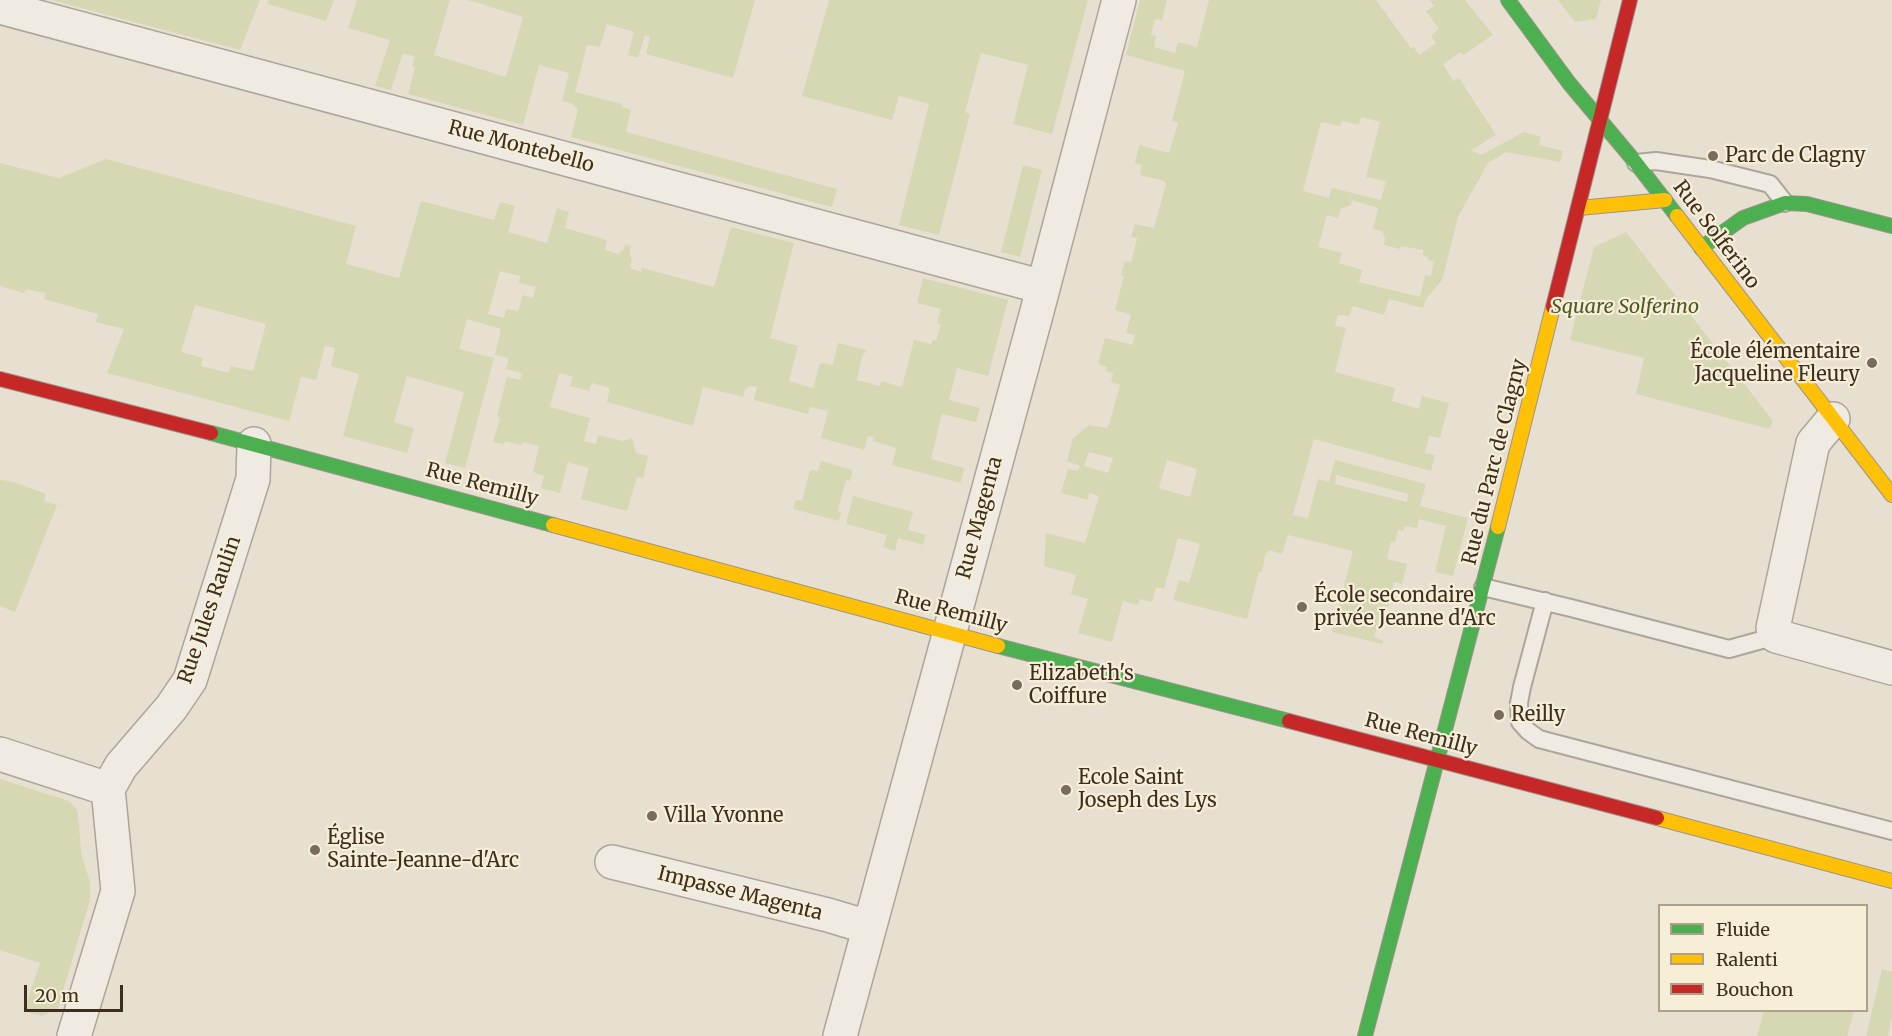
<!DOCTYPE html>
<html>
<head>
<meta charset="utf-8">
<style>
  body { margin:0 }
  #map { position:relative; width:1892px; height:1036px; overflow:hidden; background:#e7e0d1; font-family:Merriweather,serif }
  canvas { display:block }
  .legend { position:absolute; left:1658px; top:904px; width:210px; height:108px; box-sizing:border-box; background:#f7eed8; border:2px solid #ada18e; margin:0; padding:8px 10px; list-style:none; font-size:18px; color:#3d2e20 }
  .legend li { display:flex; align-items:center; gap:12px; height:30px }
  .legend b { width:30px; border:2px solid #ada18e }
  .scale { position:absolute; left:24px; top:985px; width:99px; height:27px; box-sizing:border-box; border:3px solid #3d2e20; border-top:0; padding-left:8px; font-size:18px; line-height:21px; white-space:nowrap; color:#3d2e20; -webkit-text-stroke:4px #f7eed8; paint-order:stroke }
</style>
</head>
<body>
<div id="map">
<canvas width="1892" height="1036"></canvas>
<ul class="legend">
<li><b style="height:8px;background:#4caf50"></b>Fluide</li>
<li><b style="height:8px;background:#ffc107"></b>Ralenti</li>
<li><b style="height:8px;background:#c62828"></b>Bouchon</li>
</ul>
<div class="scale">20 m</div>
</div>
<script>
const ctx = document.querySelector('canvas').getContext('2d');
ctx.lineJoin = 'round';
function paint(path, color) {
  ctx.fillStyle = color;
  ctx.fill(path, 'evenodd');
}
function toPath(rows) {
  const path = new Path2D();
  for (const r of rows) {
    path.moveTo(r[0], r[1]);
    for (let i = 2; i < r.length; i += 2) path.lineTo(r[i], r[i + 1]);
  }
  return path;
}
function trace(path, color, width, dash) {
  ctx.strokeStyle = color;
  ctx.lineWidth = width;
  ctx.lineCap = dash ? 'butt' : 'round';
  ctx.setLineDash(dash || []);
  ctx.stroke(path);
}
function drawText(font, color, halo, rows, align = 'center') {
  ctx.font = font + ' Merriweather,serif';
  ctx.lineWidth = 4.5;
  ctx.setLineDash([]);
  ctx.textBaseline = 'middle';
  ctx.strokeStyle = halo;
  ctx.fillStyle = color;
  for (const [text, x, y, turn = 0] of rows) {
    ctx.save();
    ctx.translate(x, y);
    ctx.rotate((+turn || 0) * Math.PI / 180);
    ctx.textAlign = isNaN(turn) ? turn : align;
    if (halo) ctx.strokeText(text, 0, 0);
    ctx.fillText(text, 0, 0);
    ctx.restore();
  }
}
paint(toPath([
  [51,0,260,0,240,50],
  [269,0,334,0,326,21,267,4],
  [357,0,450,0,434,55,506,77,523,17,468,0,755,0,733,78,646,54,650,37,645,35,638,58,628,55,634,32,607,24,600,47,587,45,575,92,622,104,622,107,631,110,626,132,837,189,832,207,571,137,578,110,573,104,562,101,569,73,539,65,523,125,408,94,415,68,412,66,415,57,403,53,391,90,375,86,390,40,348,28],
  [829,0,1088,0,1052,134,1013,124,1028,65,981,53,965,112,970,114,939,235,899,225,929,104,899,96,892,120,802,96],
  [1140,0,1167,0,1162,20,1155,19,1151,35,1156,36,1154,47,1175,53,1178,42,1197,47,1209,0,1376,0,1411,48,1414,47,1419,55,1436,43,1431,36,1439,29,1426,11,1434,6,1430,0,1465,0,1493,35,1463,55,1461,52,1443,64,1453,81,1459,78,1496,135,1471,150,1481,155,1524,132,1541,137,1539,145,1563,151,1560,162,1506,152,1488,163,1458,217,1442,280,1426,299,1423,308,1389,299,1384,315,1353,306,1349,316,1338,315,1335,326,1346,328,1335,372,1395,388,1392,401,1419,409,1422,396,1449,403,1440,438,1429,436,1425,453,1435,455,1431,471,1314,439,1293,515,1308,518,1318,479,1329,482,1335,460,1426,484,1420,506,1468,518,1453,576,1435,572,1446,526,1419,519,1417,528,1405,526,1403,531,1398,530,1395,542,1391,542,1387,559,1407,564,1402,584,1394,582,1388,607,1382,606,1374,637,1383,641,1383,644,1332,632,1353,551,1288,535,1282,554,1269,550,1265,556,1262,572,1259,572,1247,619,1173,600,1179,580,1189,583,1200,544,1178,538,1164,589,1156,587,1152,602,1140,599,1138,605,1123,601,1112,642,1078,633,1088,599,1071,594,1076,575,1044,566,1046,533,1085,543,1099,496,1089,493,1088,500,1061,493,1068,469,1078,471,1080,466,1067,461,1073,438,1089,425,1107,428,1110,422,1120,385,1111,382,1113,373,1105,371,1107,367,1098,364,1105,338,1132,345,1135,335,1126,333,1131,315,1115,310,1124,276,1121,275,1125,261,1131,262,1137,238,1131,237,1135,224,1154,228,1166,184,1164,181,1140,175,1142,165,1135,163,1139,145,1169,153,1178,123,1172,121,1185,71,1126,55],
  [1361,117,1380,122,1366,177,1386,181,1381,200,1332,188,1329,198,1303,191,1321,122,1340,126,1342,121,1359,125],
  [1352,200,1378,208,1373,229,1382,231,1385,238,1384,245,1400,249,1401,246,1423,250,1423,255,1428,257,1428,260,1434,261,1431,276,1425,275,1420,297,1359,282,1362,270,1339,263,1342,253,1318,247,1327,215,1338,218,1341,209,1351,205],
  [1089,452,1113,458,1108,473,1084,466],
  [1167,460,1197,469,1190,497,1159,488],
  [1336,475,1408,494,1407,502,1335,484],
  [1558,0,1601,0,1596,19,1575,22],
  [106,159,356,226,346,264,399,278,421,201,494,220,500,202,515,206,508,232,547,243,557,208,569,212,565,228,607,240,605,250,619,254,621,250,623,251,625,244,631,246,629,254,632,258,630,268,641,272,642,268,714,287,731,227,794,243,770,338,798,346,789,381,813,388,820,363,833,365,838,343,867,350,862,356,857,380,880,386,881,381,902,387,914,340,931,344,933,340,936,341,941,324,937,323,941,309,917,303,923,278,1008,300,988,376,957,368,949,400,980,408,976,422,942,414,931,459,964,468,961,483,892,465,896,448,873,441,874,437,868,436,864,450,821,438,828,411,810,407,808,414,754,400,757,387,750,386,745,390,743,397,703,387,693,426,607,402,610,388,592,383,589,391,570,386,573,377,559,373,550,407,590,418,584,441,596,444,598,435,623,441,632,438,636,453,648,456,643,478,637,477,627,511,581,499,589,468,568,462,560,493,541,488,544,476,533,472,539,446,522,442,521,445,505,441,504,444,493,442,500,418,497,416,507,377,520,380,522,373,506,369,509,358,495,355,501,329,467,319,459,349,494,358,465,468,445,463,464,392,407,376,394,422,414,428,407,453,343,436,359,374,331,366,335,348,325,346,316,380,301,377,289,421,107,373,124,329,96,322,98,314,44,299,45,293,26,289,24,293,0,286,0,163,59,178],
  [500,271,520,276,519,283,536,287,533,298,523,295,518,311,506,309,504,318,488,314],
  [195,305,266,324,253,371,231,366,229,373,201,366,203,358,181,352],
  [1023,165,1042,170,1020,257,1001,252],
  [1626,232,1773,421,1770,429,1636,394,1644,358,1570,340,1594,247],
  [821,461,853,470,850,481,846,480,838,511,841,512,839,521,793,509,796,500,802,501,810,470,818,471],
  [0,480,11,481,46,494,44,501,57,505,15,612,0,606],
  [853,496,913,512,908,530,926,535,923,545,898,538,895,551,883,547,887,535,846,524],
  [0,779,69,801,73,805,77,810,79,823,81,853,90,882,90,900,58,1008,42,1016,24,1011,40,963,0,950],
  [1882,969,1892,972,1892,1017,1888,1036,1866,1036],
  [1764,1011,1764,1010,1854,1011,1847,1036,1757,1036]
]), '#d6d7b3');
const lane = toPath([
  [1636,163,1656,161,1710,169,1770,184,1785,203],
  [1483,587,1571,608,1729,649,1776,636],
  [1545,601,1522,687,1519,703,1520,722,1528,731,1539,739,1892,831]
]);
const street = toPath([
  [0,7,1043,287],
  [1833,419,1813,443,1773,628,1776,636,1892,668],
  [0,754,108,789],
  [108,789,121,766,171,708,190,680,253,479,254,444],
  [612,862,828,915,868,927],
  [74,1036,118,891,108,789],
  [840,1036,1036,315,1119,0]
]);
const fast = toPath([
  [1508,0,1569,83,1636,163,1677,216],
  [1701,248,1743,218,1785,203,1807,204,1892,226],
  [211,433,553,525],
  [998,646,1289,721],
  [1365,1036,1498,527]
]);
const slow = toPath([
  [1579,208,1665,200],
  [1677,216,1892,495],
  [553,525,998,646],
  [1498,527,1553,307],
  [1657,818,1892,881]
]);
const jam = toPath([
  [1553,307,1630,0],
  [0,379,211,433],
  [1289,721,1657,818]
]);
trace(lane, '#ada599', 20);
trace(street, '#ada599', 36);
trace(fast, '#9c958a', 16);
trace(slow, '#9c958a', 16);
trace(jam, '#9c958a', 16);
trace(lane, '#efebe3', 16);
trace(street, '#efebe3', 33);
trace(fast, '#4caf50', 14);
trace(slow, '#ffc107', 14);
trace(jam, '#c62828', 14);
for (const [x, y, r, color] of [
  [1713,156,6,"#786c5e"],
  [1872,363,6,"#786c5e"],
  [1302,607,6,"#786c5e"],
  [1017,685,6,"#786c5e"],
  [1499,715,6,"#786c5e"],
  [1066,790,6,"#786c5e"],
  [652,816,6,"#786c5e"],
  [315,850,6,"#786c5e"]
]) {
  const dot = new Path2D();
  dot.arc(x, y, r, 0, 2 * Math.PI);
  ctx.fillStyle = color;
  ctx.fill(dot);
  trace(dot, '#f7eed8', 2);
}
drawText('20px', '#3d2e20', '#f7eed8', [
  ["Rue Montebello",521,147,15],
  ["Rue Solferino",1716,235,53],
  ["Rue du Parc de Clagny",1495,462,-76],
  ["Rue Remilly",482,485,15],
  ["Rue Magenta",980,518,-75],
  ["Rue Jules Raulin",210,610,-71],
  ["Rue Remilly",951,612,15],
  ["Rue Remilly",1421,735,15],
  ["Impasse Magenta",740,894,14]
]);
drawText('20px', '#3d2e20', '#f7eed8', [
  ["Parc de Clagny",1725,156],
  ["École élémentaire",1860,352,"right"],
  ["Jacqueline Fleury",1860,375,"right"],
  ["École secondaire",1314,596],
  ["privée Jeanne d'Arc",1314,619],
  ["Elizabeth's",1029,674],
  ["Coiffure",1029,697],
  ["Reilly",1511,715],
  ["Ecole Saint",1078,778],
  ["Joseph des Lys",1078,801],
  ["Villa Yvonne",664,816],
  ["Église",327,838],
  ["Sainte-Jeanne-d'Arc",327,861]
], 'left');
drawText('italic 20px', '#4d5a26', '#f7eed8', [
  ["Square Solferino",1625,307]
]);
</script>
</body>
</html>
